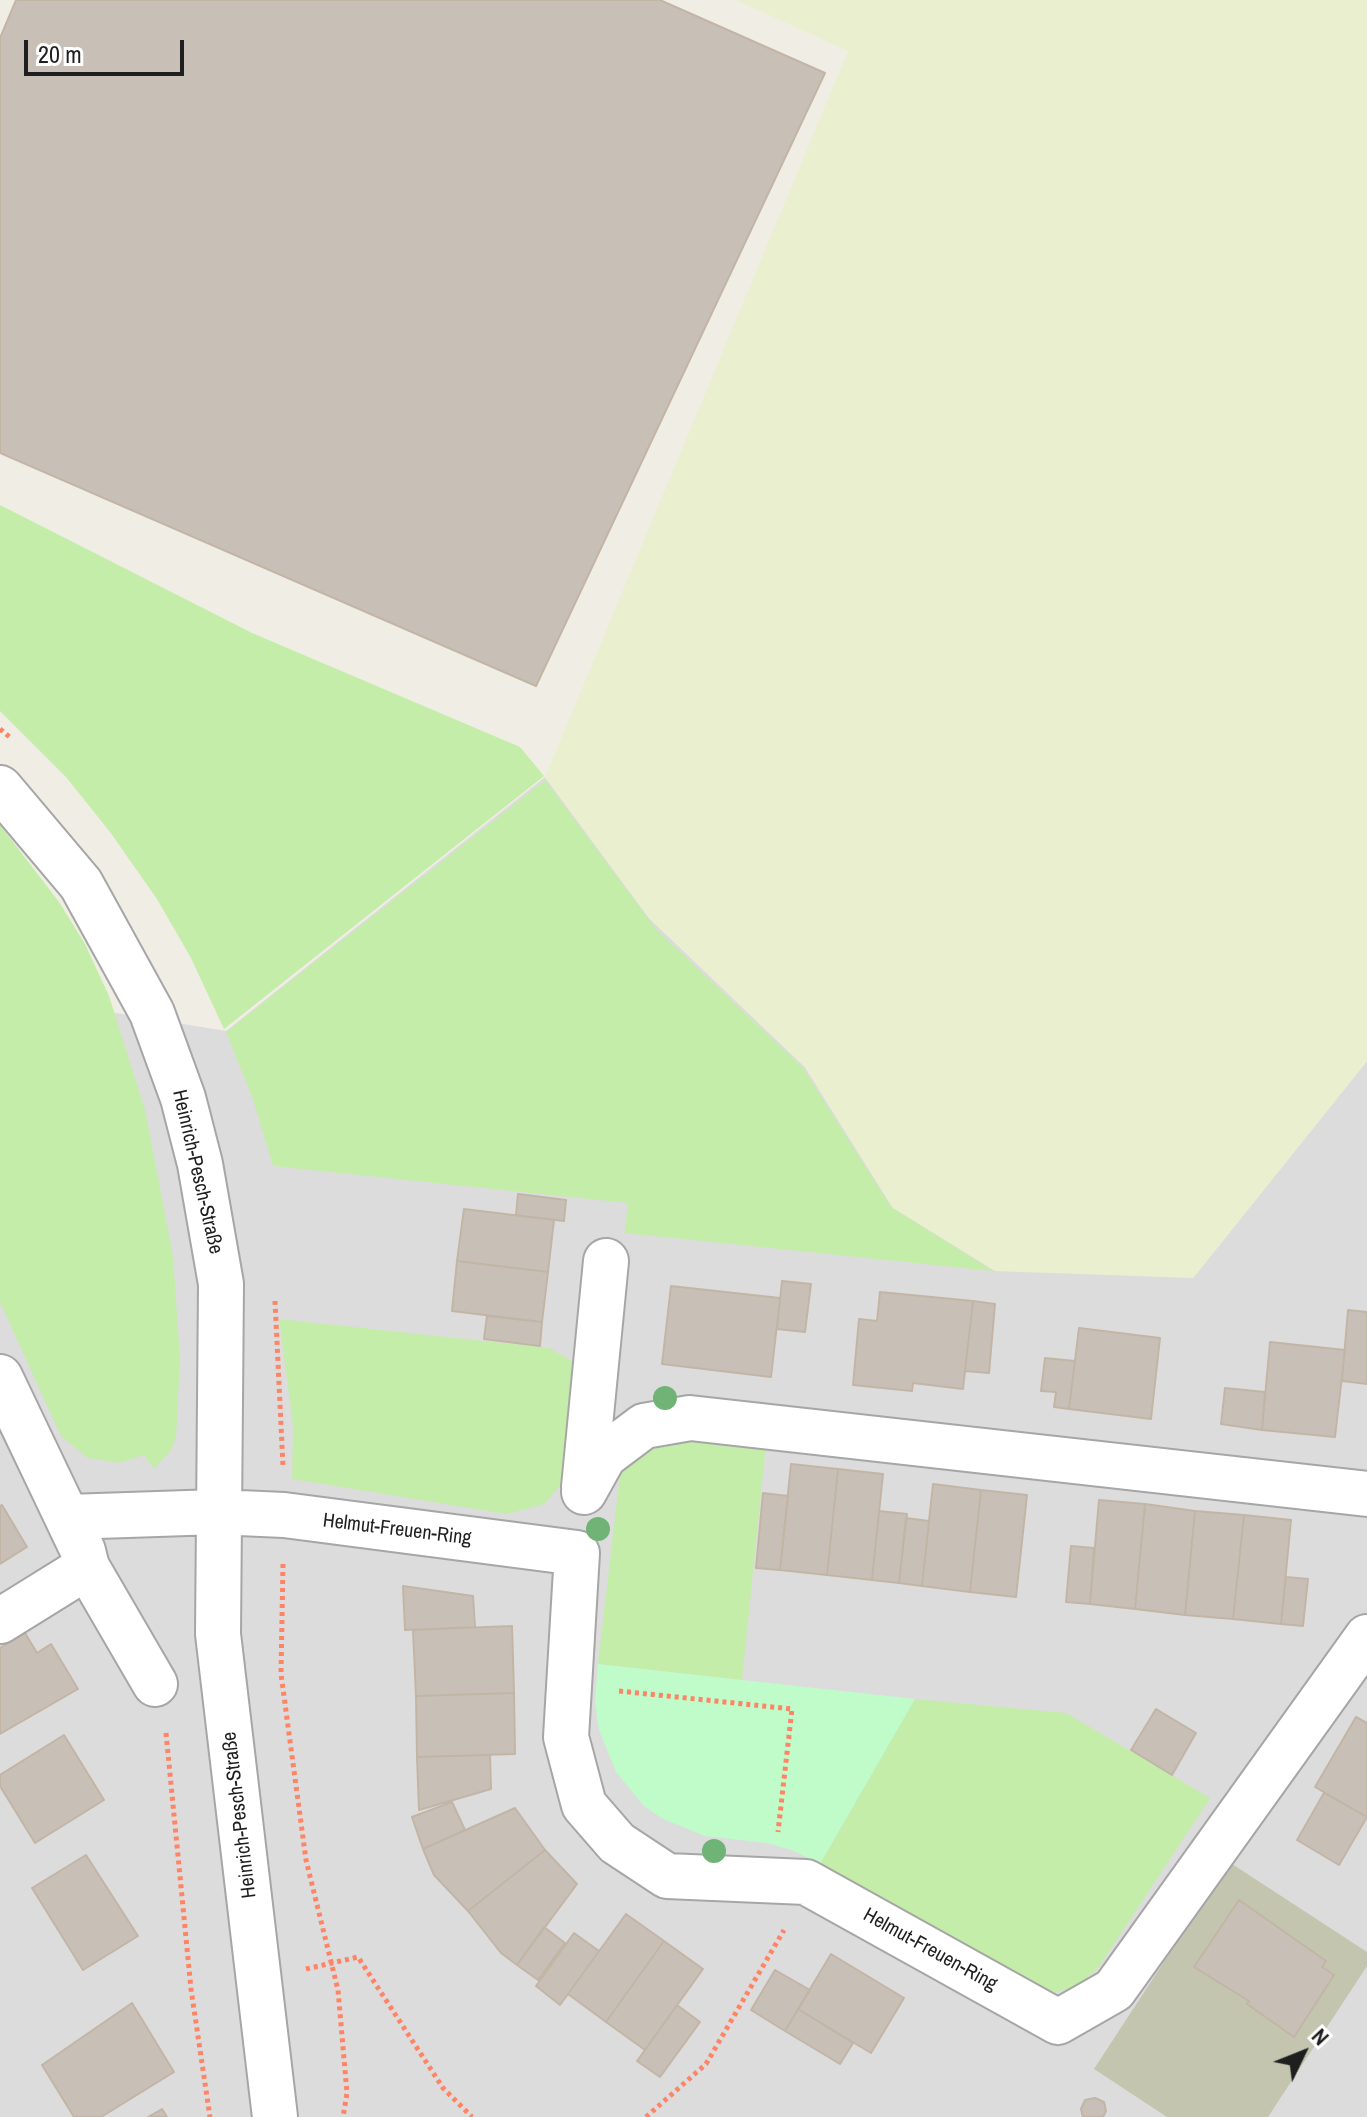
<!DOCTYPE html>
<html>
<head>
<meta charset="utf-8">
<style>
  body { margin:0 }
  #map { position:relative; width:1367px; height:2117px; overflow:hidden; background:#f0ede4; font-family:"Archivo Narrow",sans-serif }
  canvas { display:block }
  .north { position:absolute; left:1263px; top:2013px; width:80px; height:80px; -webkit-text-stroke:6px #fff; paint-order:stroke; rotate:47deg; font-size:22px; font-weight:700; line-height:32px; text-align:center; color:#1f1f1f }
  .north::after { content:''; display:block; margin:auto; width:28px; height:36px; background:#1f1f1f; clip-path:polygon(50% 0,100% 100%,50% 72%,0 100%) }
  .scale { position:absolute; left:24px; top:40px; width:160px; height:36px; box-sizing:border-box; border:4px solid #1f1f1f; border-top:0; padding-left:10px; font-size:24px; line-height:28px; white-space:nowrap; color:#1f1f1f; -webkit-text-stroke:6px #fff; paint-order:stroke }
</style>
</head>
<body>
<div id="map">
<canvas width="1367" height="2117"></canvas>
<div class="north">N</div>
<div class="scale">20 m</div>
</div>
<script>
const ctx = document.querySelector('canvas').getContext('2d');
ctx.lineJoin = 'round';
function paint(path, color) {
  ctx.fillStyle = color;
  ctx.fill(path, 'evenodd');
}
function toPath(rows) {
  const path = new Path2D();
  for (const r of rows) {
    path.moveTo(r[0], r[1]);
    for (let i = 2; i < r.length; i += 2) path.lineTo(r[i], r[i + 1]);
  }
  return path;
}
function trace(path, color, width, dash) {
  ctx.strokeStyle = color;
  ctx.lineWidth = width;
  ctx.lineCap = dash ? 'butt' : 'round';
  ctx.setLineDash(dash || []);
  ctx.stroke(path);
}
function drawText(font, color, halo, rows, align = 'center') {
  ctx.font = font + ' "Archivo Narrow",sans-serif';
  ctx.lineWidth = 6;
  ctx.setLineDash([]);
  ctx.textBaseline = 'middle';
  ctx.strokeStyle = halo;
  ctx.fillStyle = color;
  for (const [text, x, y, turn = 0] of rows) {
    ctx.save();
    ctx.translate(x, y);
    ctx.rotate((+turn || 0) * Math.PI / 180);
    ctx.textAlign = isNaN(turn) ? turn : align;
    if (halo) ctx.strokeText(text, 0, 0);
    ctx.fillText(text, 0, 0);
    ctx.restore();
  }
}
paint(toPath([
  [545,777,649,918,805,1067,893,1208,1193,1278,1367,1061,1367,2117,0,2117,0,994,226,1031]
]), '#dddcdc');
paint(toPath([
  [1229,1862,1367,1952,1367,1966,1268,2117,1167,2117,1094,2069]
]), '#c3c5af');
paint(toPath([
  [736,0,1367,0,1367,1061,1193,1278,995,1271,893,1208,805,1067,649,918,545,777,848,51]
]), '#eaf0cf');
paint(toPath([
  [0,505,252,633,520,747,544,776,224,1029,191,958,157,899,110,832,66,777,0,711],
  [545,780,656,929,803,1068,891,1207,993,1271,625,1233,628,1203,273,1166,253,1099,226,1032],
  [0,825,59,902,85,944,109,996,145,1110,173,1256,180,1360,176,1437,171,1450,154,1469,144,1455,118,1463,88,1458,61,1436,0,1302],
  [279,1319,549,1348,580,1366,562,1484,544,1504,507,1514,292,1479,293,1424],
  [664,1435,766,1444,742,1680,598,1664,620,1475,627,1461],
  [915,1699,1066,1713,1210,1798,1098,1968,1076,1987,1048,1994,1021,1985,820,1864]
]), '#c3eda8');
paint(toPath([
  [598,1664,742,1680,915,1699,820,1864,792,1850,767,1843,705,1836,661,1818,643,1805,616,1772,599,1730,595,1702]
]), '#bffcca');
const building = toPath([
  [16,0,660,0,825,73,536,686,0,453,0,38,16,0],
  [518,1194,566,1200,564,1221,516,1215,518,1194],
  [464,1209,554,1220,548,1272,457,1261,464,1209],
  [457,1261,548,1272,542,1322,452,1311,457,1261],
  [782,1281,811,1284,805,1332,777,1329,782,1281],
  [671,1286,780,1298,771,1377,662,1364,671,1286],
  [880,1292,973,1301,963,1389,913,1383,912,1391,853,1385,859,1319,877,1321,880,1292],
  [973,1301,995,1304,989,1373,965,1371,973,1301],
  [1348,1310,1367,1312,1367,1384,1342,1381,1348,1310],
  [487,1316,542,1322,540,1346,484,1339,487,1316],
  [1079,1328,1160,1338,1151,1419,1069,1409,1079,1328],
  [1270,1342,1345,1350,1335,1437,1262,1430,1270,1342],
  [1045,1358,1075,1361,1069,1409,1054,1407,1056,1392,1041,1391,1045,1358],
  [1225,1388,1265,1392,1262,1430,1221,1424,1225,1388],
  [791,1464,838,1469,827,1575,780,1570,791,1464],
  [838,1469,883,1474,872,1580,827,1575,838,1469],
  [933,1484,981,1490,970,1592,922,1586,933,1484],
  [981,1490,1027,1495,1016,1597,970,1592,981,1490],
  [763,1493,788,1496,780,1570,756,1568,763,1493],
  [1099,1500,1145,1504,1135,1609,1090,1604,1099,1500],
  [1145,1504,1195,1511,1185,1615,1135,1609,1145,1504],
  [2,1505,27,1547,0,1564,0,1506,2,1505],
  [879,1511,907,1514,899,1583,872,1580,879,1511],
  [1195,1511,1244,1515,1233,1619,1185,1615,1195,1511],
  [1244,1515,1291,1520,1281,1624,1233,1619,1244,1515],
  [906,1518,929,1521,922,1586,899,1583,906,1518],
  [1071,1546,1094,1548,1090,1604,1066,1602,1071,1546],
  [1286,1577,1308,1579,1303,1626,1281,1624,1286,1577],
  [403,1586,473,1596,475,1627,405,1630,403,1586],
  [512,1626,514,1693,416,1696,413,1630,512,1626],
  [25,1633,37,1653,51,1644,78,1689,0,1734,0,1648,25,1633],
  [514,1693,515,1754,417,1757,416,1696,514,1693],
  [1156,1709,1196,1733,1172,1775,1131,1750,1156,1709],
  [1356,1717,1367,1723,1367,1817,1315,1787,1356,1717],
  [64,1735,104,1800,35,1843,0,1786,0,1775,64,1735],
  [490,1755,491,1789,419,1810,417,1757,490,1755],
  [1324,1793,1367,1817,1339,1865,1297,1840,1324,1793],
  [452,1802,465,1830,423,1849,412,1817,452,1802],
  [515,1808,545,1850,468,1911,434,1875,423,1849,515,1808],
  [545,1850,577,1884,517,1965,501,1953,468,1911,545,1850],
  [86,1855,138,1936,83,1970,32,1888,86,1855],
  [1239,1900,1326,1961,1322,1967,1334,1975,1294,2037,1247,2004,1249,2001,1194,1967,1239,1900],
  [626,1914,664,1941,606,2022,568,1994,626,1914],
  [544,1927,565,1943,538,1980,517,1965,544,1927],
  [574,1933,599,1951,560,2005,536,1986,574,1933],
  [664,1941,703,1969,645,2050,606,2022,664,1941],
  [831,1954,904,1998,871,2053,798,2009,831,1954],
  [775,1970,810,1990,785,2031,751,2010,775,1970],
  [132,2003,174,2072,101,2117,74,2117,42,2065,132,2003],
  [677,2005,700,2022,660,2077,637,2061,677,2005],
  [798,2009,853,2043,840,2064,785,2031,798,2009],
  [1095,2098,1104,2102,1106,2111,1103,2117,1083,2117,1081,2109,1085,2100,1095,2098],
  [162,2109,167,2117,148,2117,162,2109]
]);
paint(building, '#c8c0b7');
trace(building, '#c2b5a6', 2);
const minor = toPath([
  [0,788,81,884,152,1013,183,1098,200,1164,221,1284,218,1634,275,2117],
  [0,1377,83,1551,87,1567,155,1684],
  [584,1487,606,1261],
  [584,1492,604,1456,644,1426,690,1418,1367,1494],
  [68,1517,217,1512,284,1515,577,1553,566,1737,584,1805,617,1843,667,1876,806,1882,1058,2022,1114,1990,1367,1637],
  [0,1621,87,1567]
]);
trace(minor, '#a6a6a6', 48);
trace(toPath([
  [0,729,12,739],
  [275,1301,283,1466],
  [283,1564,281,1674,306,1860,338,1990,347,2093,343,2117],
  [619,1691,792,1709,778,1832],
  [166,1733,191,1989,210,2117],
  [306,1969,358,1957,443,2088,472,2117],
  [646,2117,706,2064,784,1930]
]), '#ff8466', 5, [4, 4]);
trace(minor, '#fff', 44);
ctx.fillStyle = '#6fb376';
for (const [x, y] of [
  [665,1398],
  [598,1529],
  [714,1851]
]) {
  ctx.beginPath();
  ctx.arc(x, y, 12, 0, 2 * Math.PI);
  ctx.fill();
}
drawText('20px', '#1f1f1f', '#fff', [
  ["Heinrich-Pesch-Straße",197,1172,77],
  ["Helmut-Freuen-Ring",397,1530,7],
  ["Heinrich-Pesch-Straße",240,1815,-97],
  ["Helmut-Freuen-Ring",930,1950,29]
]);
</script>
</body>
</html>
